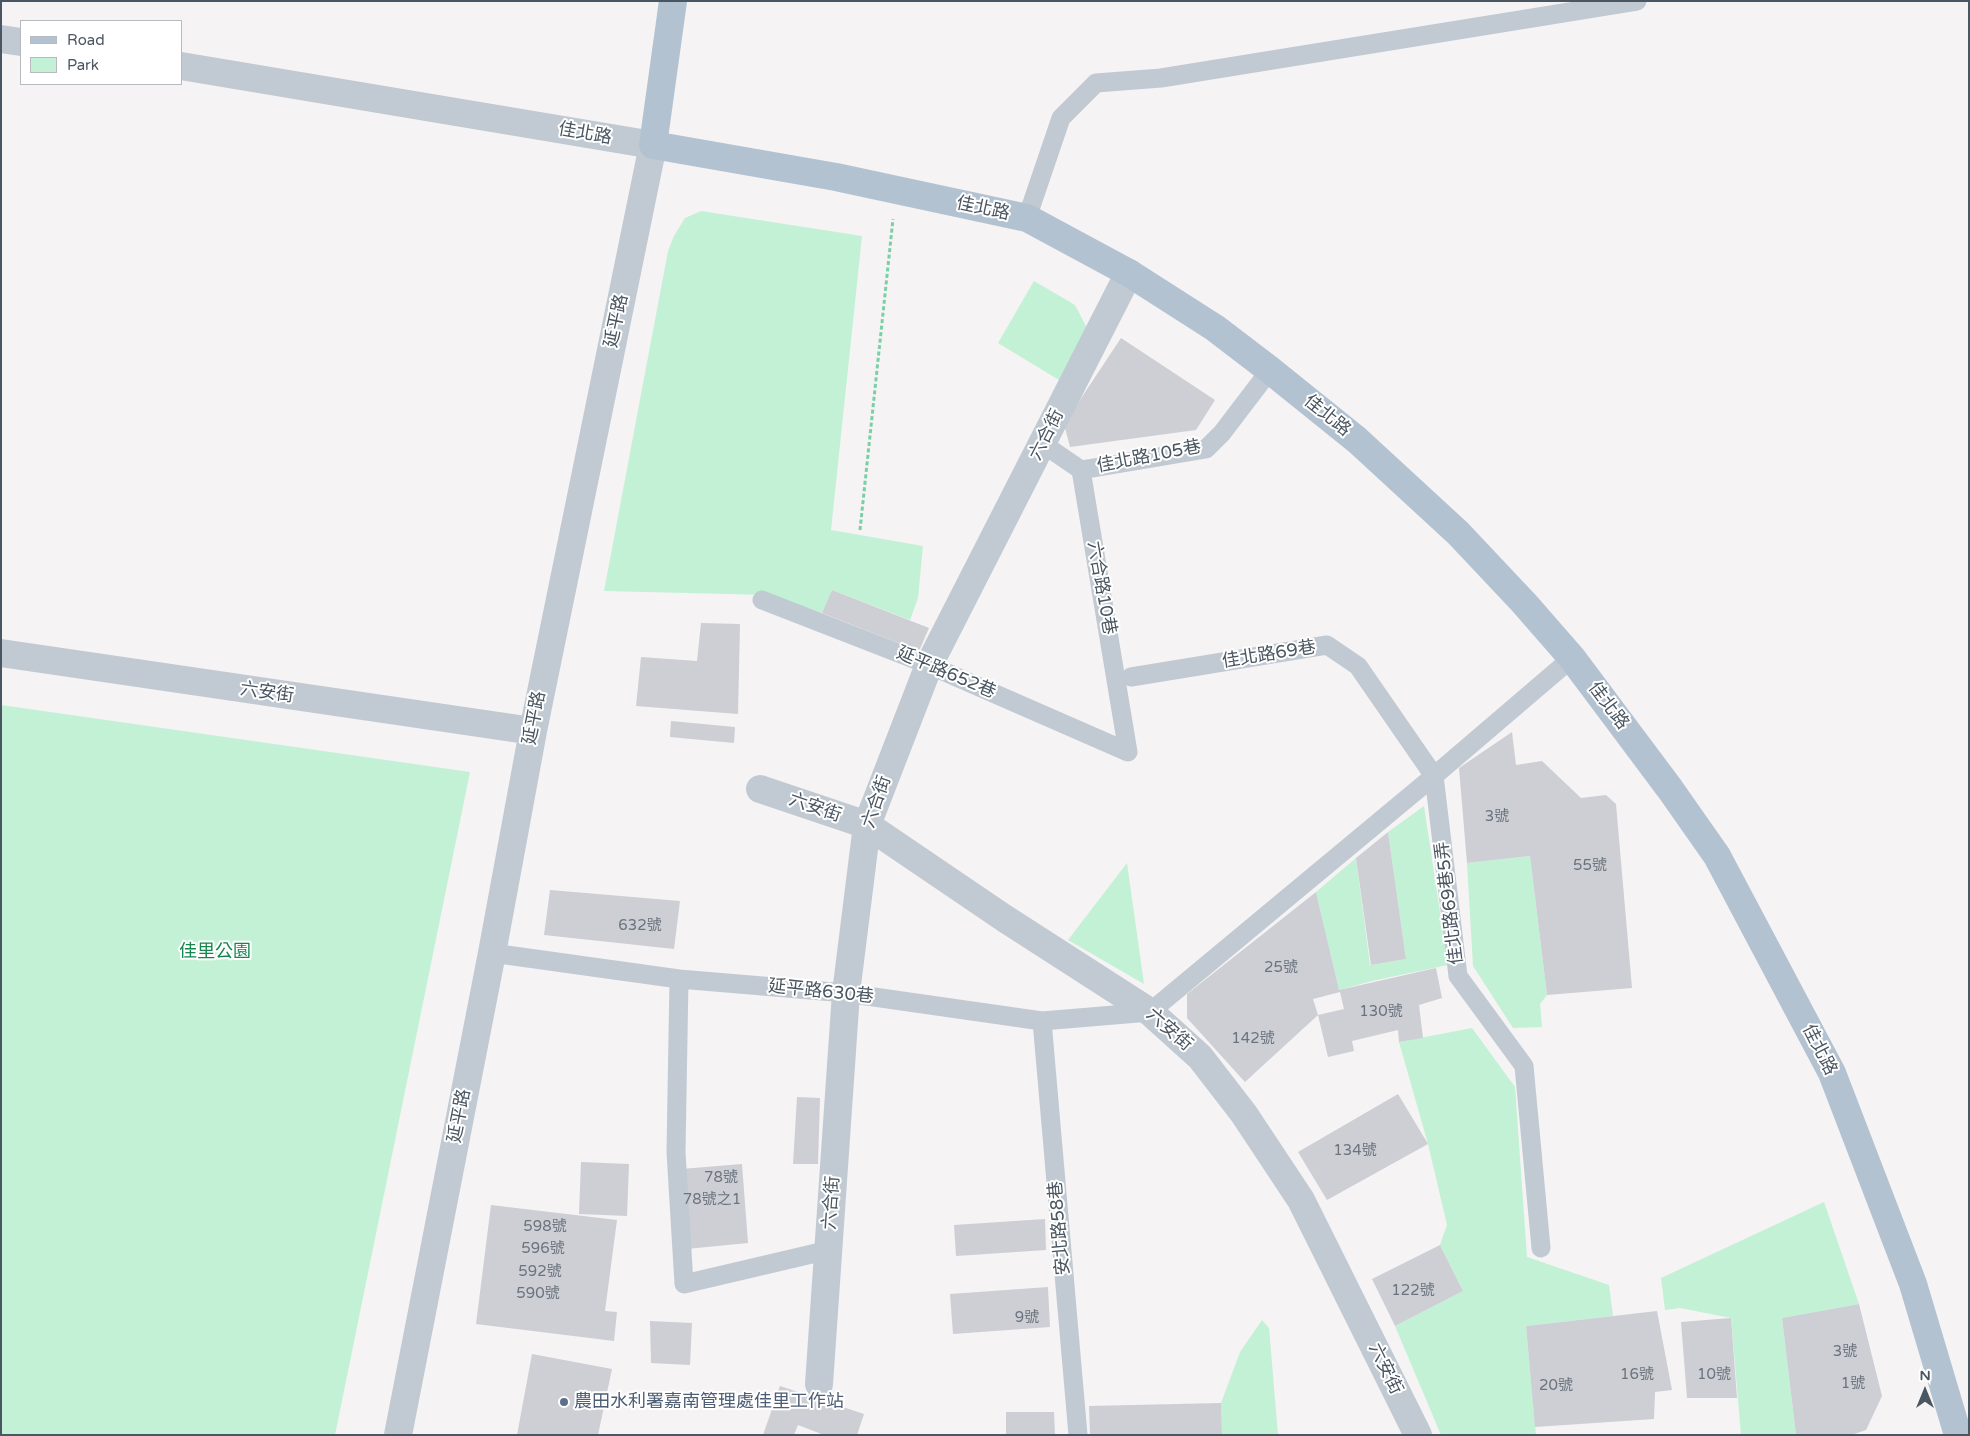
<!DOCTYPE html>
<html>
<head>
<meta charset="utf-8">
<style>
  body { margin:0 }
  #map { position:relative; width:1970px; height:1436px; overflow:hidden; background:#f5f3f3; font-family:"Varela Round",sans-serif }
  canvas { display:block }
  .frame { position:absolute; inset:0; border:2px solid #4a5661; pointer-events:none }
  .legend { position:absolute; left:20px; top:20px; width:162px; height:65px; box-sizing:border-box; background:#fff; border:1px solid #b7bbc0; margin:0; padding:6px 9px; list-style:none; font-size:15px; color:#4a5661 }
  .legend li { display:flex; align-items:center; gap:10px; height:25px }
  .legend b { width:25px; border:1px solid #b7bbc0 }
  .north { position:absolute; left:1900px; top:1366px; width:50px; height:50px; -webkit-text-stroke:4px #fff; paint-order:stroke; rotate:0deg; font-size:14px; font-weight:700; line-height:20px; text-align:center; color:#4a5661 }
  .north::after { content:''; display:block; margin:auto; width:18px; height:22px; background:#4a5661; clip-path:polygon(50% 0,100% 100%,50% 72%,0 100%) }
</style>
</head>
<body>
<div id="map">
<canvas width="1970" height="1436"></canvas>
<div class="frame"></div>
<ul class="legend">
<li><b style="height:6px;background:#b3c2d1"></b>Road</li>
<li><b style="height:14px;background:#c3f1d5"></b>Park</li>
</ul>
<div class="north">N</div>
</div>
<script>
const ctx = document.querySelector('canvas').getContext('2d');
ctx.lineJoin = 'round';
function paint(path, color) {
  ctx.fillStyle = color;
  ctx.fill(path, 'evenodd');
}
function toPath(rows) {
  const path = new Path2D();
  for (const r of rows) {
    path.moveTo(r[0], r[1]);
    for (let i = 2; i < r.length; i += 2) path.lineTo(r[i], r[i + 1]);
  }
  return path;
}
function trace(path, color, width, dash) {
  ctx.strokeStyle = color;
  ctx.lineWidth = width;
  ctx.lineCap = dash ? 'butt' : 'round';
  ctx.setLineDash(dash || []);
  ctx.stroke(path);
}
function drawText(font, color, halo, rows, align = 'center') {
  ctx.font = font + ' "Varela Round","Noto Sans TC",sans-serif';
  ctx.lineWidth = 4;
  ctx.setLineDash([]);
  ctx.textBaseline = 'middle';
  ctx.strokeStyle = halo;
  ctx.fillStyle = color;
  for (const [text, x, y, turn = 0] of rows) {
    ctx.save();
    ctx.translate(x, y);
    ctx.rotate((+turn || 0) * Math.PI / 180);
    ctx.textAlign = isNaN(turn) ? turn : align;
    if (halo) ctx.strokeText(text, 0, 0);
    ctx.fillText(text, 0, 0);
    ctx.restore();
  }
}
paint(toPath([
  [701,211,862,236,831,530,923,546,918,598,910,620,832,590,822,613,770,595,604,591,668,251,674,236,685,218],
  [1034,281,1075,305,1088,330,1059,380,998,343],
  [1,705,470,772,335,1435,1,1435],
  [1424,806,1448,965,1372,981,1339,990,1316,892,1356,858,1370,965,1406,959,1388,832],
  [1530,856,1547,995,1540,1004,1542,1027,1513,1028,1473,966,1467,863],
  [1127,863,1144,984,1068,940],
  [1472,1028,1515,1087,1527,1257,1609,1285,1613,1316,1526,1326,1536,1435,1441,1435,1395,1326,1463,1291,1440,1245,1447,1225,1428,1144,1399,1042],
  [1824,1202,1859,1304,1782,1318,1796,1435,1741,1435,1731,1318,1680,1308,1665,1310,1661,1278],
  [1262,1320,1269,1328,1278,1435,1222,1435,1221,1403,1240,1352]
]), '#c3f1d5');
paint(toPath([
  [1121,338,1215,400,1196,430,1070,447,1064,424],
  [832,590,929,628,919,651,822,613],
  [701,623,740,624,738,714,636,706,641,657,697,661],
  [671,721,735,727,734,743,670,737],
  [1512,732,1516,765,1542,761,1581,798,1606,795,1616,804,1632,988,1547,995,1530,856,1467,863,1459,768],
  [1388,832,1406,959,1371,965,1356,858],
  [550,890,680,901,674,949,544,935],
  [1316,892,1339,990,1436,968,1442,998,1419,1005,1423,1038,1399,1042,1398,1030,1352,1041,1354,1051,1328,1057,1318,1015,1344,1009,1340,992,1313,999,1318,1015,1245,1082,1187,1018,1187,994],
  [1398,1094,1428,1144,1327,1200,1298,1152],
  [797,1097,820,1098,818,1164,793,1164],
  [581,1162,629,1164,627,1216,579,1214],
  [742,1164,748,1243,676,1250,669,1170],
  [491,1205,617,1220,605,1311,617,1312,614,1341,476,1324],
  [1045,1219,1046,1250,956,1256,954,1225],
  [1440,1245,1463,1291,1395,1326,1372,1279],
  [1048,1287,1050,1327,953,1334,950,1294],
  [1859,1304,1882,1396,1866,1430,1851,1435,1796,1435,1782,1318],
  [1657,1311,1672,1390,1655,1392,1654,1419,1535,1427,1526,1326],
  [1731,1318,1737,1398,1687,1398,1681,1322],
  [650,1321,692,1323,690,1365,651,1363],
  [532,1354,612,1369,598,1435,517,1435],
  [780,1386,864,1414,857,1435,824,1435,798,1425,794,1435,763,1435],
  [1221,1403,1222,1435,1090,1435,1089,1406],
  [1006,1412,1054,1412,1055,1435,1006,1435]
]), '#cdcfd5');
trace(toPath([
  [860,530,893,219]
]), '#7ad0a6', 3, [4, 2.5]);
trace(toPath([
  [1027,218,1061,118,1096,83,1161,78,1637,1],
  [1043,444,1081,470,1128,752],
  [1081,470,1206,449,1222,433,1270,370],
  [762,600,929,665,1128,752],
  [1131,677,1327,645,1358,666,1434,776,1458,976,1524,1066,1541,1248],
  [492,953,679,979,846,993,1042,1021,1150,1012,1434,776,1572,658],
  [679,979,676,1152,684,1284,829,1250],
  [1042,1021,1078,1435]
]), '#c1cad2', 19);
trace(toPath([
  [1,653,533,731],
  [760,789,867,825,1004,918,1150,1012,1200,1057,1244,1114,1301,1200,1418,1435],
  [819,1384,846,993,867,825,929,665,1129,273],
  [398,1435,492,953,533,731,653,145]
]), '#c1cad2', 28);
trace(toPath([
  [1,39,21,42],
  [181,66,653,145]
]), '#c1cad2', 28);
trace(toPath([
  [673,1,653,145,836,177,1027,218,1129,273,1215,328,1270,370,1357,440,1458,533,1524,603,1572,658,1670,789,1717,856,1832,1073,1913,1284,1958,1435]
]), '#b3c2d1', 28);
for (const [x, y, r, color] of [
  [564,1402,5,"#5c6f8a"]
]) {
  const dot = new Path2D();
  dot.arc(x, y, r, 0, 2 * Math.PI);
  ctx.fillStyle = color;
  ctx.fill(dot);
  trace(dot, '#fff', 2);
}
drawText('15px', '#6b747e', null, [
  ["3號",1497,817],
  ["55號",1590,866],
  ["632號",640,926],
  ["25號",1281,968],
  ["130號",1381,1012],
  ["142號",1253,1039],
  ["134號",1355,1151],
  ["78號",721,1178],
  ["78號之1",712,1200],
  ["598號",545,1227],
  ["596號",543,1249],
  ["592號",540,1272],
  ["122號",1413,1291],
  ["590號",538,1294],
  ["9號",1027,1318],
  ["3號",1845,1352],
  ["16號",1637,1375],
  ["10號",1714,1375],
  ["1號",1853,1384],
  ["20號",1556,1386]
]);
drawText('18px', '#4a5661', '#fff', [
  ["佳北路",585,134,10],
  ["佳北路",983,209,12],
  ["延平路",617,321,-78],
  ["佳北路",1327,416,39],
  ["六合街",1047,435,-63],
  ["佳北路105巷",1149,457,-11],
  ["六合路10巷",1101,588,80],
  ["佳北路69巷",1269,655,-9],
  ["延平路652巷",946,673,23],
  ["六安街",267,693,8],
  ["佳北路",1608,706,53],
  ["延平路",535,718,-79],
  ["六合街",877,802,-71],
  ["六安街",815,808,19],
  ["佳北路69巷5弄",1450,903,-97],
  ["延平路630巷",821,992,6],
  ["六安街",1169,1030,41],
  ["佳北路",1819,1050,63],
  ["延平路",460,1116,-79],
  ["六合街",832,1203,-86],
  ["安北路58巷",1060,1228,-95],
  ["六安街",1385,1369,64]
]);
drawText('18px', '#17864f', '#fff', [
  ["佳里公園",215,952]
]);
drawText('18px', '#4e5e75', '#fff', [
  ["農田水利署嘉南管理處佳里工作站",574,1402]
], 'left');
</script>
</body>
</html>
